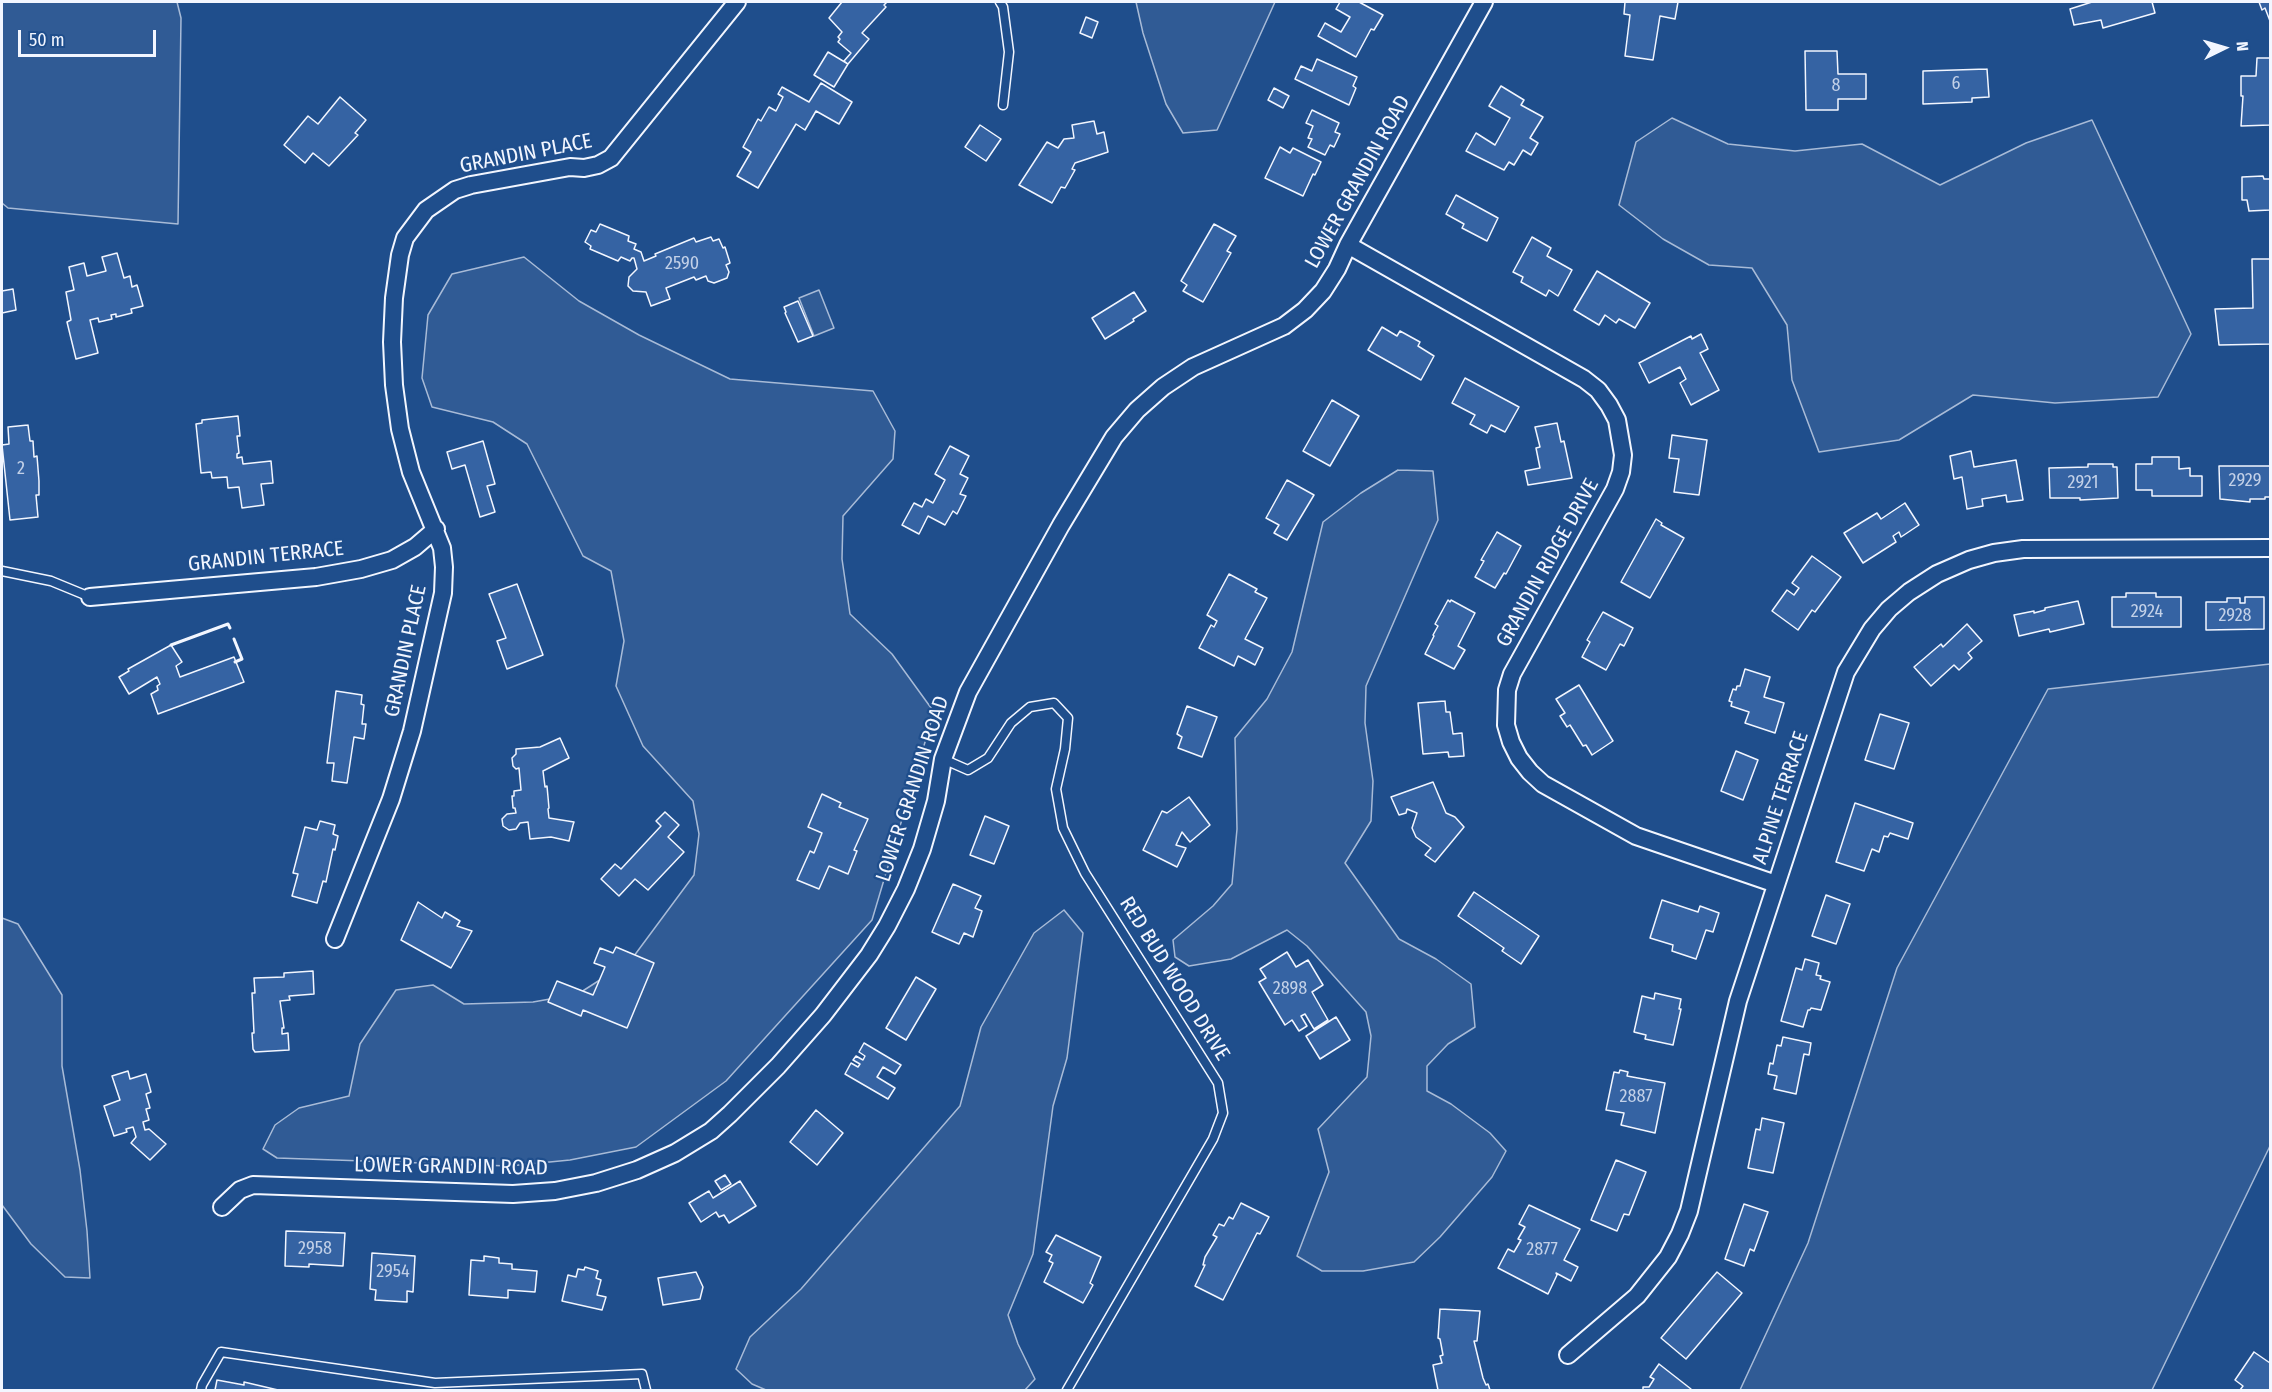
<!DOCTYPE html>
<html>
<head>
<meta charset="utf-8">
<style>
  body { margin:0 }
  #map { position:relative; width:2272px; height:1392px; overflow:hidden; background:#1f4e8c; font-family:"Fira Sans Condensed",sans-serif }
  canvas { display:block }
  .frame { position:absolute; inset:0; border:3px solid #f2f6ff; pointer-events:none }
  .north { position:absolute; left:2194px; top:18px; width:60px; height:60px; -webkit-text-stroke:4px #1f4e8c; paint-order:stroke; rotate:85deg; font-size:16px; font-weight:700; line-height:24px; text-align:center; color:#f2f6ff }
  .north::after { content:''; display:block; margin:auto; width:21px; height:27px; background:#f2f6ff; clip-path:polygon(50% 0,100% 100%,50% 72%,0 100%) }
  .scale { position:absolute; left:18px; top:30px; width:138px; height:27px; box-sizing:border-box; border:3px solid #f2f6ff; border-top:0; padding-left:8px; font-size:18px; line-height:21px; white-space:nowrap; color:#f2f6ff; -webkit-text-stroke:4px #1f4e8c; paint-order:stroke }
</style>
</head>
<body>
<div id="map">
<canvas width="2272" height="1392"></canvas>
<div class="frame"></div>
<div class="north">N</div>
<div class="scale">50 m</div>
</div>
<script>
const ctx = document.querySelector('canvas').getContext('2d');
ctx.lineJoin = 'round';
function paint(path, color) {
  ctx.fillStyle = color;
  ctx.fill(path, 'evenodd');
}
function toPath(rows) {
  const path = new Path2D();
  for (const r of rows) {
    path.moveTo(r[0], r[1]);
    for (let i = 2; i < r.length; i += 2) path.lineTo(r[i], r[i + 1]);
  }
  return path;
}
function trace(path, color, width, dash) {
  ctx.strokeStyle = color;
  ctx.lineWidth = width;
  ctx.lineCap = dash ? 'butt' : 'round';
  ctx.setLineDash(dash || []);
  ctx.stroke(path);
}
function drawText(font, color, halo, rows, align = 'center') {
  ctx.font = font + ' "Fira Sans Condensed",sans-serif';
  ctx.lineWidth = 4.5;
  ctx.setLineDash([]);
  ctx.textBaseline = 'middle';
  ctx.strokeStyle = halo;
  ctx.fillStyle = color;
  for (const [text, x, y, turn = 0] of rows) {
    ctx.save();
    ctx.translate(x, y);
    ctx.rotate((+turn || 0) * Math.PI / 180);
    ctx.textAlign = isNaN(turn) ? turn : align;
    if (halo) ctx.strokeText(text, 0, 0);
    ctx.fillText(text, 0, 0);
    ctx.restore();
  }
}
const built = toPath([
  [2,2,177,2,181,18,178,224,8,208,2,203,2,2],
  [1136,2,1275,2,1217,130,1183,133,1166,104,1143,33,1136,2],
  [1672,118,1728,144,1795,151,1862,144,1940,185,2026,143,2092,120,2191,334,2158,397,2055,403,1973,395,1899,440,1819,452,1792,380,1787,325,1752,268,1709,265,1663,239,1619,205,1636,142,1672,118],
  [524,257,579,301,639,335,730,379,873,391,895,431,893,459,843,516,842,559,850,614,892,654,934,712,872,920,726,1081,636,1147,570,1160,509,1166,277,1158,263,1149,275,1125,299,1108,349,1096,360,1044,396,990,433,985,464,1004,533,1002,578,994,631,960,694,875,699,834,693,801,643,746,616,686,624,641,611,571,583,556,527,444,493,422,432,407,422,378,428,315,452,274,524,257],
  [819,290,834,328,814,336,799,298,819,290],
  [1398,470,1433,471,1438,520,1366,686,1365,723,1373,781,1371,821,1345,863,1399,939,1436,959,1471,984,1475,1027,1448,1044,1427,1066,1427,1091,1451,1104,1490,1133,1506,1151,1492,1177,1440,1237,1414,1262,1363,1271,1322,1271,1297,1256,1329,1172,1318,1129,1367,1077,1371,1036,1366,1012,1307,946,1287,930,1231,959,1189,966,1175,957,1173,940,1213,906,1232,884,1237,829,1235,738,1267,699,1292,652,1323,522,1361,493,1398,470],
  [2270,664,2270,1146,2152,1390,1740,1390,1808,1243,1897,968,2048,689,2270,664],
  [1064,910,1083,933,1067,1058,1053,1106,1033,1254,1008,1315,1018,1344,1035,1379,1025,1390,766,1390,752,1384,736,1369,750,1337,801,1289,960,1106,981,1027,1034,933,1064,910],
  [2,918,18,924,62,995,62,1066,80,1170,87,1231,90,1278,65,1277,31,1244,2,1205,2,918]
]);
paint(built, '#305b95');
trace(built, '#a8bbd7', 1.5);
const building = toPath([
  [842,2,887,2,884,5,886,7,862,33,869,39,848,64,844,61,851,53,838,42,840,39,838,37,842,32,829,18,842,2],
  [1340,2,1359,2,1383,15,1374,30,1371,29,1356,57,1318,36,1325,23,1341,32,1350,17,1336,9,1340,2],
  [1625,2,1678,2,1675,19,1660,16,1653,60,1625,56,1630,15,1624,14,1625,2],
  [2092,2,2152,2,2155,13,2103,28,2101,20,2074,25,2070,9,2092,2],
  [2259,2,2270,2,2270,21,2265,8,2262,10,2259,2],
  [1086,17,1098,22,1092,38,1080,33,1086,17],
  [1805,51,1837,51,1838,74,1866,74,1866,99,1838,99,1838,110,1806,110,1805,51],
  [828,52,848,64,834,87,814,75,828,52],
  [2257,58,2270,58,2270,125,2241,126,2243,96,2241,96,2241,76,2256,76,2257,58],
  [1317,59,1357,77,1353,86,1356,88,1349,105,1295,79,1301,66,1312,71,1317,59],
  [1987,69,1989,97,1972,98,1972,102,1923,104,1923,71,1987,69],
  [821,83,852,102,839,124,816,111,805,130,796,124,758,188,737,176,751,152,743,147,750,134,758,119,761,121,769,107,776,111,783,97,778,94,782,87,809,102,821,83],
  [1501,86,1524,100,1521,105,1543,117,1530,138,1538,143,1531,155,1523,150,1514,165,1509,162,1504,170,1466,151,1476,133,1495,145,1510,118,1489,106,1501,86],
  [1274,88,1289,96,1283,108,1268,100,1274,88],
  [340,97,366,120,355,133,358,135,329,166,313,153,305,163,284,145,308,116,318,124,340,97],
  [1312,110,1339,123,1335,132,1340,134,1334,147,1330,145,1325,155,1308,147,1312,139,1308,138,1313,126,1306,123,1312,110],
  [1094,121,1097,134,1104,132,1108,152,1075,163,1072,169,1075,170,1065,188,1061,187,1052,203,1019,185,1047,142,1058,148,1064,139,1074,138,1072,125,1094,121],
  [980,125,1001,139,986,161,965,147,980,125],
  [1280,147,1290,153,1293,148,1321,162,1315,175,1313,174,1303,196,1265,178,1280,147],
  [2270,159,2270,210,2249,211,2247,200,2242,200,2242,177,2263,176,2264,179,2270,179,2270,159],
  [1456,195,1498,218,1487,241,1462,228,1464,224,1446,214,1456,195],
  [600,224,629,236,628,241,636,244,634,249,641,252,644,261,656,256,655,254,694,238,696,242,711,237,713,241,719,239,723,248,725,247,730,263,726,265,729,272,727,278,714,283,708,281,706,276,696,280,694,277,666,288,670,299,651,306,646,292,633,291,628,286,629,277,637,269,634,258,632,258,630,261,621,257,618,261,590,249,591,246,585,242,591,230,596,232,600,224],
  [1214,224,1236,236,1227,251,1231,253,1203,302,1183,291,1187,285,1181,281,1214,224],
  [1532,237,1551,248,1547,256,1572,270,1558,296,1549,290,1546,296,1521,282,1523,277,1513,272,1532,237],
  [117,253,124,278,130,276,132,287,137,285,143,306,131,309,132,313,116,317,116,314,111,315,112,319,99,322,98,318,90,320,98,353,76,359,67,322,71,320,66,292,74,290,69,267,84,263,87,276,106,271,102,257,117,253],
  [2252,259,2270,259,2270,344,2219,345,2215,309,2253,308,2252,259],
  [1597,271,1650,303,1635,328,1619,319,1616,323,1605,315,1599,325,1574,310,1597,271],
  [13,289,16,310,2,313,2,291,13,289],
  [1134,292,1146,311,1133,319,1134,321,1105,339,1092,318,1134,292],
  [798,301,813,336,798,342,785,313,786,312,784,307,798,301],
  [1382,327,1397,336,1400,331,1420,342,1418,346,1434,356,1421,380,1368,350,1382,327],
  [1701,334,1708,349,1700,353,1719,390,1691,405,1680,383,1686,379,1680,367,1649,383,1639,363,1691,336,1692,339,1701,334],
  [1465,378,1519,407,1505,432,1491,425,1487,433,1470,424,1475,415,1452,403,1465,378],
  [1332,400,1359,416,1330,466,1303,451,1332,400],
  [238,416,240,436,237,436,239,453,237,454,237,458,242,457,243,464,271,461,273,483,261,484,264,505,242,508,239,487,228,488,227,477,212,478,211,472,201,473,196,424,202,423,202,420,238,416],
  [1557,423,1561,442,1564,441,1572,478,1528,485,1525,471,1540,468,1536,448,1540,447,1535,427,1557,423],
  [28,425,30,441,33,441,34,457,37,456,39,481,39,495,36,495,38,517,10,520,2,445,9,444,8,427,28,425],
  [1672,435,1707,440,1699,495,1674,492,1679,459,1669,458,1672,435],
  [483,441,495,484,487,486,495,512,480,517,465,465,452,469,447,452,483,441],
  [950,446,969,456,960,474,968,478,960,494,966,496,957,514,953,511,945,525,928,516,919,534,902,525,914,503,922,507,926,499,933,503,945,480,935,474,950,446],
  [1971,451,1974,467,2016,460,2023,500,2007,502,2006,495,1982,499,1983,506,1967,509,1962,477,1954,479,1950,456,1971,451],
  [2152,457,2179,457,2179,469,2190,468,2190,476,2202,476,2202,496,2152,496,2152,490,2136,490,2136,464,2152,464,2152,457],
  [2088,464,2113,464,2113,467,2117,467,2118,498,2080,500,2080,498,2050,498,2049,468,2088,467,2088,464],
  [2219,466,2270,466,2270,497,2265,497,2265,499,2250,499,2250,502,2220,499,2219,466],
  [1287,480,1314,495,1287,540,1274,533,1279,525,1266,518,1287,480],
  [1905,503,1919,525,1901,537,1899,532,1893,536,1896,542,1863,563,1844,533,1877,513,1881,519,1905,503],
  [1656,519,1662,523,1661,525,1684,538,1650,598,1621,582,1656,519],
  [1497,532,1521,546,1506,574,1504,573,1495,588,1475,577,1484,561,1481,560,1497,532],
  [1812,556,1841,577,1815,612,1812,610,1798,630,1772,611,1787,590,1794,595,1799,588,1792,583,1812,556],
  [1229,574,1257,589,1255,592,1267,598,1245,639,1263,648,1255,665,1238,656,1234,666,1199,648,1211,625,1214,627,1217,621,1207,615,1229,574],
  [517,584,543,655,507,669,497,641,506,638,489,594,517,584],
  [2126,593,2156,593,2156,597,2181,597,2181,627,2112,627,2112,597,2126,597,2126,593],
  [2245,597,2264,597,2264,629,2206,630,2206,602,2227,602,2227,598,2240,598,2240,603,2245,603,2245,597],
  [1448,600,1450,602,1451,600,1475,613,1458,646,1465,650,1454,669,1425,654,1434,636,1433,635,1438,626,1435,624,1448,600],
  [2078,601,2084,624,2050,632,2049,629,2019,636,2014,615,2034,611,2034,613,2045,610,2045,608,2078,601],
  [1603,612,1633,628,1624,646,1620,644,1606,670,1582,657,1590,642,1587,640,1603,612],
  [1967,624,1982,641,1968,653,1972,658,1959,670,1954,665,1931,686,1914,667,1941,644,1943,647,1967,624],
  [171,645,182,662,176,666,180,677,234,657,244,682,158,714,151,694,158,690,157,686,160,684,157,677,129,694,119,677,129,671,128,669,171,645],
  [1745,669,1770,677,1764,697,1784,703,1775,733,1745,723,1749,712,1731,706,1732,702,1729,701,1733,689,1736,690,1737,686,1740,686,1745,669],
  [1579,685,1613,741,1592,755,1586,745,1583,746,1570,725,1567,727,1560,716,1565,713,1556,699,1579,685],
  [336,691,362,695,361,704,364,705,362,724,366,724,364,739,354,737,347,783,332,781,334,763,327,763,336,691],
  [1445,701,1446,712,1450,712,1453,734,1462,733,1464,756,1449,757,1448,752,1423,754,1418,703,1445,701],
  [1187,706,1217,717,1202,757,1178,748,1182,737,1177,734,1187,706],
  [1880,714,1909,723,1894,769,1865,760,1880,714],
  [560,738,569,758,543,771,545,787,547,786,549,808,548,809,549,818,574,822,573,825,569,841,551,837,530,839,528,822,520,823,516,829,509,830,503,826,502,819,507,814,516,813,515,808,513,808,512,796,514,796,514,791,521,790,519,768,516,769,513,766,512,758,516,754,516,749,540,747,560,738],
  [1736,751,1758,760,1743,800,1721,791,1736,751],
  [1433,782,1446,813,1455,817,1464,827,1435,862,1425,855,1431,848,1416,837,1412,828,1417,813,1407,809,1406,813,1399,815,1391,797,1433,782],
  [822,794,841,803,839,807,868,819,854,850,857,851,848,874,829,866,819,889,797,880,810,851,814,853,822,833,808,827,822,794],
  [1189,797,1210,825,1190,842,1182,832,1176,845,1186,848,1177,867,1143,850,1162,811,1167,813,1189,797],
  [1855,803,1913,823,1908,839,1890,833,1888,837,1884,836,1879,852,1872,849,1864,871,1836,862,1855,803],
  [665,812,679,825,668,837,684,852,648,890,635,879,619,896,601,879,615,864,621,869,661,826,656,821,665,812],
  [985,816,1009,826,994,864,970,855,985,816],
  [320,821,335,825,333,834,338,836,335,850,333,849,326,882,323,881,317,903,292,896,298,874,293,873,305,827,317,830,320,821],
  [953,884,981,896,975,908,982,911,973,937,964,933,959,944,932,932,953,884],
  [1474,892,1539,936,1521,964,1502,951,1504,948,1458,916,1474,892],
  [1826,895,1850,904,1836,944,1812,936,1826,895],
  [1662,900,1698,912,1700,906,1719,913,1713,932,1706,930,1696,959,1672,951,1673,945,1650,938,1662,900],
  [418,902,442,918,445,912,460,921,457,926,472,931,451,968,401,940,418,902],
  [616,947,654,963,627,1028,583,1010,581,1016,548,1002,557,981,593,995,605,967,594,963,600,948,613,953,616,947],
  [1287,952,1296,967,1308,960,1323,985,1312,992,1328,1020,1314,1029,1305,1014,1301,1016,1307,1026,1299,1031,1292,1020,1285,1025,1259,982,1266,978,1260,969,1287,952],
  [1805,959,1819,963,1816,975,1821,976,1820,979,1830,982,1821,1010,1811,1008,1810,1010,1808,1010,1803,1027,1781,1021,1796,968,1802,970,1805,959],
  [313,971,314,994,289,996,290,1000,280,1001,284,1028,282,1028,282,1034,288,1033,289,1050,255,1052,253,1049,252,1033,254,1033,252,993,255,993,254,978,284,977,284,973,313,971],
  [916,977,936,989,906,1040,886,1028,916,977],
  [1655,993,1681,999,1679,1009,1681,1009,1673,1045,1645,1039,1646,1035,1634,1032,1642,996,1654,999,1655,993],
  [1336,1017,1350,1040,1320,1059,1306,1036,1336,1017],
  [1783,1037,1811,1043,1809,1055,1804,1054,1796,1094,1774,1089,1777,1076,1768,1074,1770,1063,1773,1064,1777,1045,1781,1046,1783,1037],
  [864,1043,901,1065,895,1074,883,1067,877,1077,895,1088,888,1099,845,1074,851,1063,858,1067,860,1064,853,1060,856,1056,863,1060,865,1056,859,1052,864,1043],
  [1620,1070,1628,1072,1627,1076,1665,1083,1655,1133,1621,1125,1624,1113,1606,1110,1614,1072,1619,1073,1620,1070],
  [128,1071,130,1079,146,1074,151,1092,146,1094,150,1108,146,1109,149,1120,143,1122,145,1130,149,1129,166,1144,150,1160,131,1143,136,1137,133,1127,126,1129,127,1132,114,1136,104,1106,120,1100,112,1076,128,1071],
  [816,1110,843,1133,817,1165,790,1142,816,1110],
  [1762,1118,1784,1123,1773,1173,1748,1168,1756,1129,1760,1130,1762,1118],
  [1616,1160,1646,1172,1629,1215,1624,1214,1617,1231,1591,1220,1616,1160],
  [725,1175,731,1184,721,1190,715,1181,725,1175],
  [740,1181,756,1206,729,1223,724,1215,719,1217,716,1212,701,1222,689,1203,709,1191,713,1198,740,1181],
  [1241,1203,1269,1217,1260,1234,1257,1233,1223,1300,1195,1286,1205,1265,1203,1265,1205,1257,1217,1237,1213,1235,1219,1224,1224,1226,1229,1217,1233,1219,1241,1203],
  [1744,1204,1768,1212,1754,1251,1750,1249,1744,1266,1725,1259,1744,1204],
  [1529,1205,1580,1229,1564,1260,1578,1267,1571,1281,1556,1273,1557,1275,1548,1294,1498,1268,1508,1249,1514,1252,1521,1240,1518,1239,1525,1227,1519,1224,1529,1205],
  [286,1231,345,1233,343,1266,309,1264,309,1267,285,1266,286,1231],
  [1056,1235,1101,1257,1090,1283,1093,1285,1083,1303,1044,1282,1053,1263,1049,1261,1052,1255,1046,1252,1056,1235],
  [372,1253,415,1256,413,1292,407,1291,407,1302,375,1300,376,1290,370,1289,372,1253],
  [484,1256,499,1258,499,1263,512,1264,512,1269,537,1271,535,1292,508,1290,508,1298,469,1295,471,1260,484,1261,484,1256],
  [585,1267,598,1271,596,1278,601,1280,597,1295,606,1297,602,1310,562,1301,568,1275,576,1277,578,1269,584,1270,585,1267],
  [696,1272,703,1287,700,1299,663,1305,658,1278,696,1272],
  [1717,1272,1742,1293,1686,1359,1661,1338,1717,1272],
  [1440,1309,1480,1311,1477,1341,1474,1341,1483,1378,1486,1385,1488,1384,1490,1390,1438,1390,1433,1365,1442,1363,1440,1356,1443,1355,1440,1339,1438,1338,1440,1309],
  [2254,1352,2270,1363,2270,1390,2240,1390,2243,1386,2235,1380,2254,1352],
  [1659,1364,1691,1389,1690,1390,1643,1390,1643,1387,1649,1387,1654,1379,1650,1377,1659,1364],
  [217,1380,244,1385,244,1382,278,1390,215,1390,217,1380]
]);
paint(building, '#3563a3');
trace(building, '#f2f6ff', 1.5);
const service = toPath([
  [1000,2,1003,7,1009,52,1003,105],
  [2,571,51,581,90,597],
  [943,759,968,770,988,758,1011,723,1030,707,1054,703,1068,718,1065,749,1056,789,1063,828,1085,873,1218,1083,1223,1113,1213,1139,1067,1390],
  [201,1390,202,1385,221,1352,435,1383,642,1374,646,1390]
]);
const minor = toPath([
  [1348,245,1584,379,1598,390,1609,405,1617,420,1623,455,1621,472,1615,489,1512,674,1507,690,1506,725,1511,742,1519,758,1530,772,1543,784,1636,836,1776,884],
  [90,597,316,577,361,569,392,560,415,547,436,529],
  [335,939,391,799,412,731,443,593,444,567,442,548,411,472,400,429,394,385,392,342,394,298,400,255,405,238,426,210,455,190,471,185,570,167,584,168,598,165,611,158,737,2],
  [222,1207,240,1190,253,1185,513,1194,555,1191,596,1183,637,1170,675,1153,711,1131,730,1114,778,1066,823,1015,869,955,887,926,906,889,922,849,936,801,943,759,968,692,1061,525,1114,437,1137,410,1163,387,1193,367,1284,326,1305,310,1323,291,1337,269,1348,245,1484,2],
  [1568,1355,1637,1296,1668,1257,1680,1234,1689,1211,1738,1001,1846,672,1872,629,1889,609,1909,592,1937,574,1969,560,1994,553,2023,549,2270,548]
]);
trace(service, '#f2f6ff', 11);
trace(minor, '#f2f6ff', 20);
trace(service, '#1f4e8c', 8);
trace(minor, '#1f4e8c', 16);
trace(toPath([
  [234,639,242,659,235,662],
  [171,645,228,624,230,628]
]), '#f2f6ff', 3);
drawText('18px', '#c3d1e8', null, [
  ["6",1956,84],
  ["8",1836,86],
  ["2590",682,264],
  ["2",21,469],
  ["2929",2245,481],
  ["2921",2083,483],
  ["2924",2147,612],
  ["2928",2235,616],
  ["2898",1290,989],
  ["2887",1636,1097],
  ["2958",315,1249],
  ["2877",1542,1250],
  ["2954",393,1272]
]);
drawText('21px', '#f2f6ff', '#1f4e8c', [
  ["GRANDIN PLACE",526,154,-11],
  ["LOWER GRANDIN ROAD",1358,182,-61],
  ["GRANDIN TERRACE",266,557,-6],
  ["GRANDIN RIDGE DRIVE",1548,563,-61],
  ["GRANDIN PLACE",406,651,-78],
  ["LOWER GRANDIN ROAD",913,789,-72],
  ["ALPINE TERRACE",1781,798,-72],
  ["RED BUD WOOD DRIVE",1174,979,58],
  ["LOWER GRANDIN ROAD",451,1167,1]
]);
</script>
</body>
</html>
